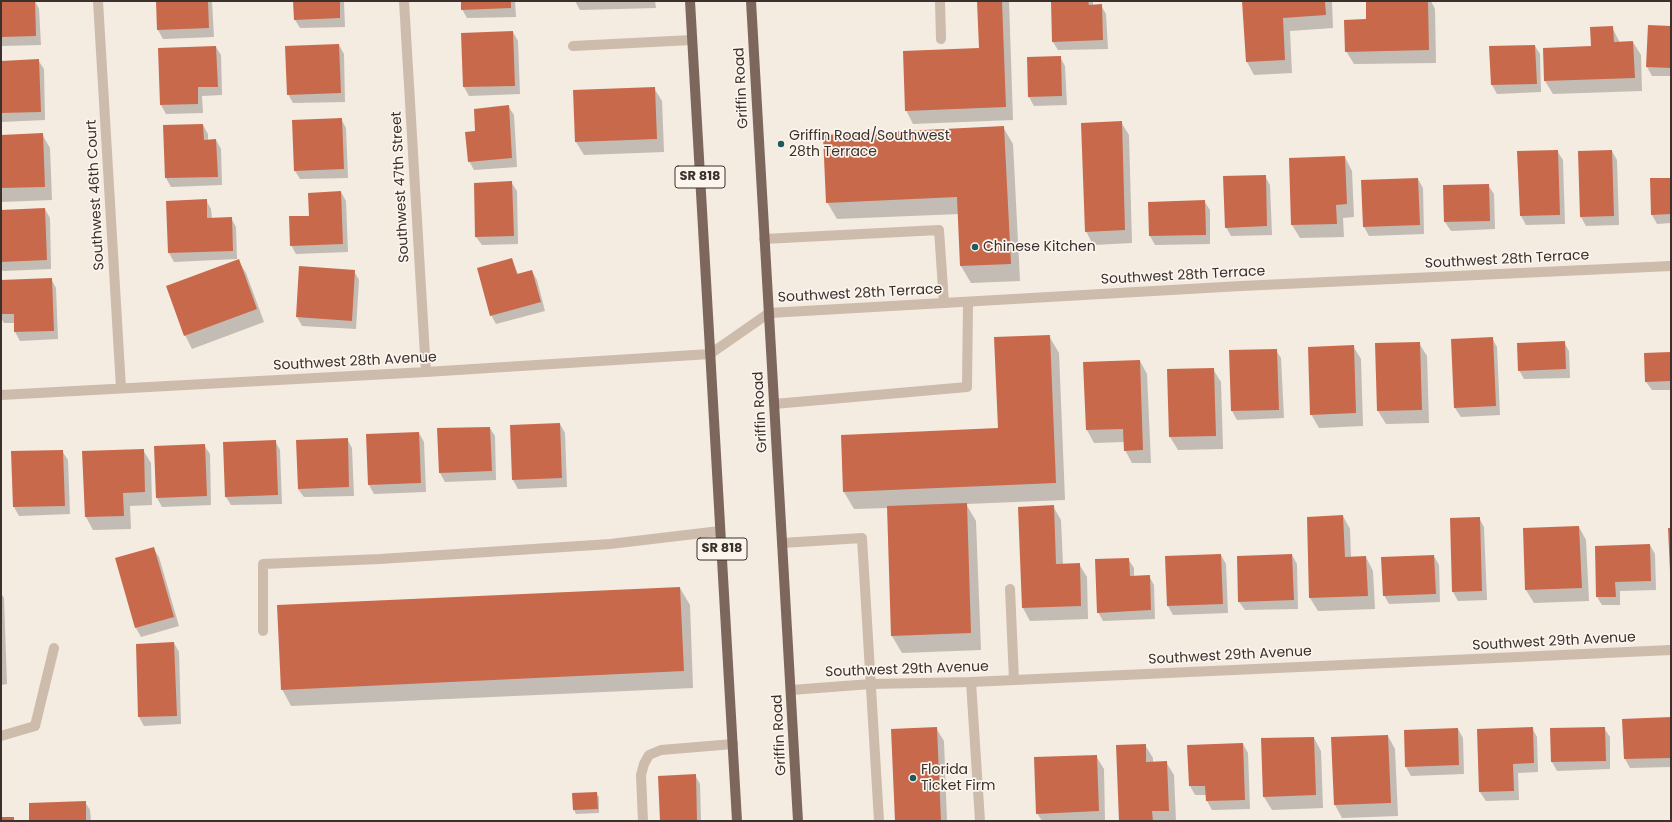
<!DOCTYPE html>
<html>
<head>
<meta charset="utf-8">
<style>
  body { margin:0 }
  #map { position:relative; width:1672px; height:822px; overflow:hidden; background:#f4ebe1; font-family:Poppins,sans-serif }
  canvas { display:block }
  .frame { position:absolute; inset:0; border:2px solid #3b302b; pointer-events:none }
</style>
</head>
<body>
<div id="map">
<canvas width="1672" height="822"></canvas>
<div class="frame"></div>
</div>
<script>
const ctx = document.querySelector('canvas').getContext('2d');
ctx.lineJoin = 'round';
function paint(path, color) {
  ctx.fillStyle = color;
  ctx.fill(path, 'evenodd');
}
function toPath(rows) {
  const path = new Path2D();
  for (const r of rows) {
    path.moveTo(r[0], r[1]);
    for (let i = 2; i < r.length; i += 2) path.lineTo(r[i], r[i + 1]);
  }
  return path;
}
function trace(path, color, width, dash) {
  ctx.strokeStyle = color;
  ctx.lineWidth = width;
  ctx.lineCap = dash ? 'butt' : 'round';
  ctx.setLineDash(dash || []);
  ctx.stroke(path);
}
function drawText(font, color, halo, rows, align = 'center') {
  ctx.font = font + ' Poppins,sans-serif';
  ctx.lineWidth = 3.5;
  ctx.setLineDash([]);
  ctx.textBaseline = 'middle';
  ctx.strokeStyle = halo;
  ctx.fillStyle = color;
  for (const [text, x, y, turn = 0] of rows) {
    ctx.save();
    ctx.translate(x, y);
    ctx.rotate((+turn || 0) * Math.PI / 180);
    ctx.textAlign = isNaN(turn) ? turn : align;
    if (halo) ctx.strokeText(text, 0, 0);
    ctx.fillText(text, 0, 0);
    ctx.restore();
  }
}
paint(toPath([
  [35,1,39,9,41,45,1,46,1,2],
  [157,1,212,1,214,37,163,39,158,30],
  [294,1,344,1,345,27,300,28,295,20],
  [462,1,515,1,516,17,467,18,462,9],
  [575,1,655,1,656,8,580,10],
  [978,1,1009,1,1013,120,913,124,906,110,980,48],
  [1052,1,1093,1,1093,5,1101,5,1106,14,1108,49,1058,50,1053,42],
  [1243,1,1332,1,1333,28,1290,31,1292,73,1254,75,1247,62],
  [1367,1,1431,1,1435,9,1436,63,1354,64,1346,51,1367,20],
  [1612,27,1620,43,1633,42,1641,55,1642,91,1553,94,1545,81,1592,47],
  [1671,27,1671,76,1652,76,1647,67],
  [513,32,518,41,520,94,469,96,464,87,462,34],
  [339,45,344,54,345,102,293,103,288,94],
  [1535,46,1540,54,1541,92,1497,94,1492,85],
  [216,47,221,55,222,95,202,96,203,113,166,114,161,105,159,49],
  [1060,57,1065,66,1067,105,1034,106,1029,97],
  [38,60,44,69,45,120,1,122,1,62],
  [654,88,662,101,664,152,584,155,576,142],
  [508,106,514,115,517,167,474,170,469,161,476,132],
  [341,119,346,128,348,178,300,179,295,171],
  [1121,122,1129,135,1132,243,1093,245,1086,231],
  [203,125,208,134,208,140,216,140,221,149,222,185,171,187,166,178,164,126],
  [1003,127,1013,144,1020,281,971,283,961,266,959,214,837,219,827,202],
  [42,134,50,148,52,200,1,202,1,155],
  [1557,151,1563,160,1565,224,1526,225,1521,216,1518,152],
  [1612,151,1617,160,1619,225,1586,226,1581,217,1579,152],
  [1345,157,1352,171,1354,217,1343,218,1344,237,1300,238,1292,225],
  [1265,176,1270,185,1272,235,1231,236,1226,227],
  [1418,179,1423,188,1424,234,1369,236,1364,227],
  [1671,179,1671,223,1657,224,1652,215],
  [511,182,517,191,518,244,482,245,476,237],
  [1488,185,1494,194,1495,229,1451,231,1445,222],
  [341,192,346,201,348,252,296,254,291,245,310,217],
  [206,200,211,209,212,219,231,218,236,227,237,259,174,262,169,253],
  [1204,201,1210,210,1210,244,1155,245,1150,236,1149,203],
  [45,209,50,218,51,269,3,271,1,268,1,211],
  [512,259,518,274,532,271,537,280,545,311,496,324,491,315],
  [238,260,246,273,264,322,192,349,185,335],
  [354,271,359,280,356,329,302,326,297,317],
  [51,279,56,288,58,339,20,341,15,332,15,323,4,323,1,318,1,281],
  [1049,336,1059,353,1065,500,966,504,976,521,981,650,902,653,892,636,888,508,854,509,844,492,842,436,999,429],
  [1492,338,1497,347,1500,415,1461,417,1455,408,1452,340],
  [1564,342,1569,351,1570,378,1524,379,1519,370],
  [1419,343,1427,356,1429,423,1386,424,1378,411],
  [1353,346,1361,359,1363,426,1319,428,1311,414],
  [1276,350,1281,358,1284,418,1237,420,1232,411],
  [1671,353,1671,390,1652,390,1646,382],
  [1140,361,1147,374,1151,463,1132,463,1125,450,1124,442,1094,443,1087,430],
  [1213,369,1221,382,1223,449,1178,450,1170,437],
  [560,424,565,433,567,487,518,489,513,480],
  [490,428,495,436,496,480,445,482,440,473,438,429],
  [419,433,424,442,426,492,374,494,369,485],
  [347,439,352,448,354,496,304,497,298,489],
  [275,441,280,450,282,504,231,505,226,497],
  [204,445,210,454,211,505,162,507,157,498],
  [143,450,151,463,152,505,130,506,131,529,93,530,86,517,83,452],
  [62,451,68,460,70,514,19,516,14,507,12,452],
  [1053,506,1061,520,1063,565,1079,564,1087,577,1088,619,1030,621,1023,608,1019,508],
  [1343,516,1350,529,1351,558,1366,557,1373,571,1375,609,1318,611,1310,598],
  [1479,518,1484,527,1487,600,1458,601,1453,592,1451,519],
  [1579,527,1586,540,1589,601,1534,603,1526,590],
  [1650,545,1655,554,1656,590,1620,591,1620,605,1602,605,1597,597],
  [153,548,159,557,179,626,141,637,136,628,116,558],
  [1221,555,1226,564,1228,613,1173,615,1168,606,1166,557],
  [1292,555,1297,564,1298,609,1245,610,1239,602],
  [1434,556,1439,565,1440,602,1389,604,1384,595],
  [1128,559,1134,568,1134,576,1149,576,1154,585,1155,619,1103,621,1098,612],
  [680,588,690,605,693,688,291,706,282,689],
  [1,593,4,598,7,684,1,685],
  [174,643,179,652,181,724,144,726,139,717],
  [1671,718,1671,767,1630,768,1625,759,1624,720],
  [936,728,944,741,947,821,896,821],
  [1532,728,1537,737,1538,772,1518,773,1519,800,1486,801,1480,792],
  [1604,728,1610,737,1610,769,1557,771,1552,762],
  [1458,729,1463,738,1464,774,1411,776,1406,767],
  [1388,736,1395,749,1398,816,1342,818,1335,805],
  [1314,738,1321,751,1323,808,1272,810,1264,797],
  [1243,744,1248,753,1250,809,1212,810,1207,801,1207,795,1195,795,1190,786,1188,746],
  [1145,745,1153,758,1153,762,1166,762,1174,775,1176,821,1120,821],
  [1096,756,1104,769,1105,821,1042,821,1037,813],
  [695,775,700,784,701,821,661,821],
  [596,793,599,797,599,813,576,814,574,810],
  [85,802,90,810,91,821,30,821]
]), '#0003');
paint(toPath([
  [1,1,35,1,36,36,1,37],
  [156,1,208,1,209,28,157,30],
  [293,1,340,1,340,18,294,20],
  [461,1,511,1,511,8,461,10],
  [977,1,1002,1,1006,107,905,111,903,51,979,48],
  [1051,1,1088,1,1089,5,1102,4,1103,40,1052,42],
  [1242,1,1325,1,1326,15,1283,18,1285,60,1246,62],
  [1366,1,1428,1,1429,50,1345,52,1344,20,1366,19],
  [1648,25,1671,26,1671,68,1646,67],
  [1613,26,1614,42,1633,41,1635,78,1544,81,1543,48,1591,46,1590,27],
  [513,31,515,86,463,87,461,33],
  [339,44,341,93,287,95,285,46],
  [1535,45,1537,84,1491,85,1489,46],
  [216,46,218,87,198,87,198,104,160,105,158,48],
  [1061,56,1062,96,1028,97,1027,57],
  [39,59,41,112,1,113,1,61],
  [655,87,657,139,575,142,573,90],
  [509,105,512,158,468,162,465,132,475,131,474,109],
  [342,118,344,169,294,171,292,120],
  [1122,121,1125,230,1085,232,1081,123],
  [203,124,204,140,216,139,218,177,165,178,163,125],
  [1004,126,1011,264,960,266,957,197,826,203,823,135],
  [43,133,45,187,1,188,1,135],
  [1558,150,1560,215,1520,216,1517,151],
  [1612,150,1614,216,1580,217,1578,151],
  [1345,156,1347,204,1336,205,1337,224,1291,225,1289,158],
  [1266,175,1267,226,1225,228,1223,176],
  [1418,178,1420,225,1363,227,1361,180],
  [1650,178,1671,178,1671,214,1651,215],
  [512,181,514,236,475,237,474,183],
  [1489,184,1490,221,1444,222,1443,185],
  [341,191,343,244,290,246,289,216,309,216,308,193],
  [207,199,207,218,232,217,233,251,168,253,166,201],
  [1205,200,1206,235,1149,236,1148,202],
  [45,208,47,260,1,262,1,210],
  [512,258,517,274,532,270,541,302,490,316,477,268],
  [239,259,257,309,184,336,166,286],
  [299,266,355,270,352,321,296,317],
  [52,278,54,331,14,332,14,314,1,314,1,280],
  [1050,335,1056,483,843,492,841,435,998,428,994,337],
  [1493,337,1496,406,1454,408,1451,339],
  [1565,341,1566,369,1518,371,1517,343],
  [1420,342,1422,410,1377,411,1375,343],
  [1354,345,1356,413,1310,415,1308,347],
  [1277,349,1279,410,1231,411,1229,350],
  [1671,352,1671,381,1645,382,1644,353],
  [1140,360,1143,450,1124,451,1123,429,1086,430,1083,362],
  [1214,368,1216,436,1169,437,1167,369],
  [560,423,562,478,512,480,510,425],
  [490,427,492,471,439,473,437,428],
  [419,432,421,483,368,485,366,434],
  [348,438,349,487,298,489,296,440],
  [276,440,278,495,225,497,223,442],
  [205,444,207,496,156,498,154,446],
  [144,449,145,492,123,493,124,516,85,517,82,451],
  [63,450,65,506,13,507,11,451],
  [967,503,971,633,891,636,887,506],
  [1054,505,1056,564,1080,563,1081,606,1022,608,1018,507],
  [1343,515,1345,557,1366,556,1368,596,1309,598,1307,517],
  [1480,517,1482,591,1452,592,1450,518],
  [1579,526,1582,588,1525,590,1523,528],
  [1668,528,1671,528,1671,571,1670,571],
  [1650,544,1651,581,1615,582,1616,597,1596,597,1595,546],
  [154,547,174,617,135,628,115,558],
  [1221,554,1223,604,1167,606,1165,556],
  [1292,554,1294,600,1238,602,1237,556],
  [1434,555,1436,594,1383,596,1381,557],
  [1129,558,1130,576,1150,575,1151,610,1097,613,1095,559],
  [680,587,684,671,281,690,277,605],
  [174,642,177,716,138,717,136,644],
  [1671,717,1671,758,1624,759,1622,719],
  [937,727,941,821,895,821,891,729],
  [1533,727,1534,763,1513,764,1514,791,1479,792,1477,729],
  [1605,727,1606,761,1551,762,1550,728],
  [1458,728,1459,765,1405,767,1404,730],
  [1388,735,1391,803,1334,805,1331,737],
  [1314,737,1316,795,1263,797,1261,738],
  [1243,743,1245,800,1206,801,1205,786,1189,786,1187,745],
  [1146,744,1146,762,1167,761,1169,811,1152,811,1153,821,1119,821,1116,745],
  [1097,755,1099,811,1036,814,1034,757],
  [696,774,697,821,660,821,658,776],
  [597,792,598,809,573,810,572,793],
  [86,801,86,821,29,821,29,803],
  [1,817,14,817,14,821,1,821]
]), '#c8694b');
trace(toPath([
  [940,1,941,39],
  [573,46,692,40],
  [764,239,939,230,944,303],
  [774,404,967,387,968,302],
  [782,543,862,538,879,821],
  [1010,589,1014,680],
  [263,631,263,564,380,559,610,544,720,531],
  [971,682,980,821],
  [643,821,641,775,644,764,649,755,661,750,733,744]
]), '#cdbbac', 10);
trace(toPath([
  [98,1,121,388],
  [404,1,426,372],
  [1,395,426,372,710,354,769,313,1241,286,1671,266],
  [791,690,871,684,971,682,1671,650],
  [1,736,35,726,54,648]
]), '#cdbbac', 10);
trace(toPath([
  [690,1,737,821],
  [751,1,798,821]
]), '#7d675c', 10);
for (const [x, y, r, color] of [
  [781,144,4,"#1f5a5e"],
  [975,247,4,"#1f5a5e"],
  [913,778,4,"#1f5a5e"]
]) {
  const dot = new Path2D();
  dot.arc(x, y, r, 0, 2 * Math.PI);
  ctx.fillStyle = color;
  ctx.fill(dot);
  trace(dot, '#fbf5ee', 1.5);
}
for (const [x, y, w] of [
  [700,177,50],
  [722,549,50]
]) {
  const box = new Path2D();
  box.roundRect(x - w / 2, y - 11, w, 22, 3);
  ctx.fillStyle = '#fbf5ee';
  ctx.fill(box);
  trace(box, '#3b302b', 1);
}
drawText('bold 13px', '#3b302b', null, [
  ["SR 818",700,177],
  ["SR 818",722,549]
]);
drawText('14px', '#3b302b', '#fbf5ee', [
  ["Griffin Road",742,88,-93],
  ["Southwest 47th Street",401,187,-93],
  ["Southwest 46th Court",96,195,-93],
  ["Southwest 28th Terrace",1507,260,-3],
  ["Southwest 28th Terrace",1183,276,-3],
  ["Southwest 28th Terrace",860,294,-3],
  ["Southwest 28th Avenue",355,362,-3],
  ["Griffin Road",761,412,-93],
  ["Southwest 29th Avenue",1554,642,-3],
  ["Southwest 29th Avenue",1230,656,-3],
  ["Southwest 29th Avenue",907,670,-2],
  ["Griffin Road",780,735,-93]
]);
drawText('14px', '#3b302b', '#fbf5ee', [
  ["Griffin Road/Southwest",789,136],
  ["28th Terrace",789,152],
  ["Chinese Kitchen",983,247],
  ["Florida",921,770],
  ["Ticket Firm",921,786]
], 'left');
</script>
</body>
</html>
